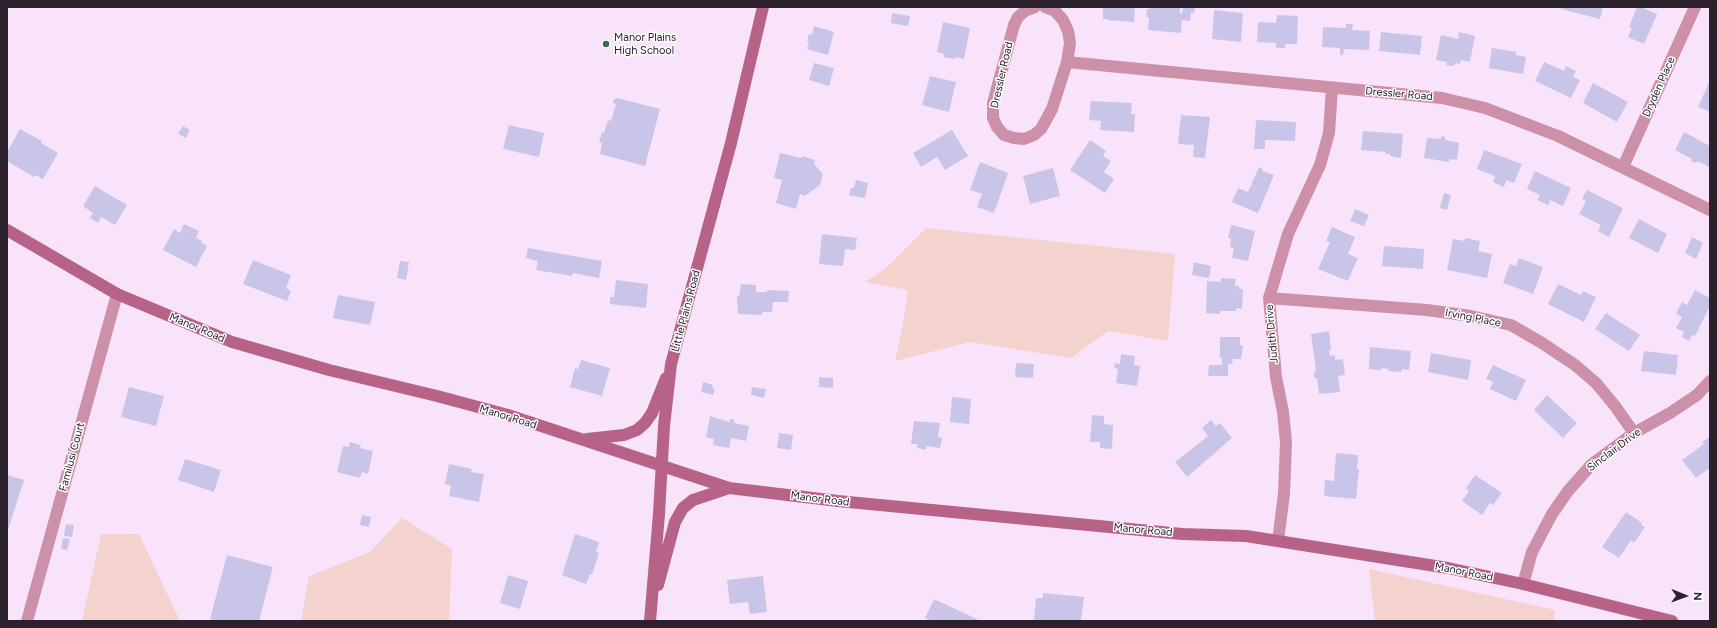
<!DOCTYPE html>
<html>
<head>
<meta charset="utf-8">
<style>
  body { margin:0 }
  #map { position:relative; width:1717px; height:628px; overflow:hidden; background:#f8e3fb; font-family:Figtree,sans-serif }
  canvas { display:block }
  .frame { position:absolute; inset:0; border:8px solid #2b212d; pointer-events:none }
  .north { position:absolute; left:1665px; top:576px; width:40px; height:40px; -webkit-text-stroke:3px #fff; paint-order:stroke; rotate:91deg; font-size:11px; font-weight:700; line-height:16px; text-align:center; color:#2b212d }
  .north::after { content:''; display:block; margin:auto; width:14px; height:18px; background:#2b212d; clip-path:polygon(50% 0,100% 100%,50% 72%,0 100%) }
</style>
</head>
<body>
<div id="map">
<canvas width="1717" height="628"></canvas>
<div class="frame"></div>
<div class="north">N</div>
</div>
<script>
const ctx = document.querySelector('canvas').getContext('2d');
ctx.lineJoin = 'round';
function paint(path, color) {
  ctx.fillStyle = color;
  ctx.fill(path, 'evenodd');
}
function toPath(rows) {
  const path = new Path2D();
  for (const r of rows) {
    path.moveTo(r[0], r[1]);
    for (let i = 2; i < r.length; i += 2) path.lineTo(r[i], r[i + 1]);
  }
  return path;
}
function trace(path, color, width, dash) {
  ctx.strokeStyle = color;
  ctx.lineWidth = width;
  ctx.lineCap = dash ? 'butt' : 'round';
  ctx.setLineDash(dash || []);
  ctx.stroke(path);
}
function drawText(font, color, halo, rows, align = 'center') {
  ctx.font = font + ' Figtree,sans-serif';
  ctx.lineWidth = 3;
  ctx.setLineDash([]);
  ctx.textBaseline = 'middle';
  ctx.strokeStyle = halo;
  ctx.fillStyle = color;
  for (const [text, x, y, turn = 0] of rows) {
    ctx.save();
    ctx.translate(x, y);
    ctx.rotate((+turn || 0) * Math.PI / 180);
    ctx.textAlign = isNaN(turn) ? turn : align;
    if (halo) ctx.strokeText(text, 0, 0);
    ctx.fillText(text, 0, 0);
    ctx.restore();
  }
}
paint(toPath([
  [926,228,1175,254,1168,341,1108,331,1071,358,970,342,895,361,903,324,908,290,865,282,886,268],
  [402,518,452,549,449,621,301,621,309,576,370,552],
  [101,534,139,534,180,621,82,621],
  [1369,569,1555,610,1554,621,1375,621]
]), '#f4d2ce');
paint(toPath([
  [1103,7,1135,7,1134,22,1107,20,1107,19,1103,19],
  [1151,7,1180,7,1180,13,1182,14,1183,7,1195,7,1194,13,1191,13,1190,21,1182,20,1181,33,1148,30,1149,17,1146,17,1147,9,1150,9],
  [1561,7,1603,7,1600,19,1561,9],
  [1637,7,1641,7,1657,14,1644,44,1628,37,1632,28,1629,27],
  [1214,10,1243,13,1241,42,1212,39],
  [892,13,910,16,908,26,891,23],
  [1277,15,1298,16,1297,44,1285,44,1285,48,1276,48,1276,43,1257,42,1258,22,1276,23],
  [943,22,970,28,964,59,956,57,955,59,943,57,944,54,937,52],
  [1346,24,1353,24,1352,30,1370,31,1369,50,1344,49,1343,55,1340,55,1340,48,1322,47,1323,27,1346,28],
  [814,26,834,32,828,55,807,49,809,42,807,41,809,34,812,35],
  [1381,32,1422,36,1420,55,1379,51],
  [1459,32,1475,36,1470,62,1461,60,1460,64,1455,63,1454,66,1446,65,1447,62,1436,60,1441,35,1458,39],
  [1492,48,1516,52,1516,55,1526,57,1523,74,1489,68],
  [1544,62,1564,71,1566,66,1576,71,1573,77,1580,80,1571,98,1535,81],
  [814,63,834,68,829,86,809,80],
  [930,76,956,82,949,112,922,105],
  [1710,80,1710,112,1698,107],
  [1593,83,1628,102,1617,122,1583,103],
  [617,98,660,109,645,166,600,154,602,143,599,142,602,132,604,133,608,120,611,121,616,104,613,103,614,99,616,99],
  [1091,101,1132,103,1131,114,1135,114,1134,132,1100,130,1101,121,1089,120],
  [1181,115,1210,117,1205,158,1193,157,1194,145,1178,144],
  [1256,120,1296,122,1295,141,1265,140,1265,149,1254,149],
  [509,125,544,133,539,157,503,149],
  [183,126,190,130,186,138,178,134],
  [20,129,42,141,41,143,58,153,43,179,35,175,34,177,7,161,7,152],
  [952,130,968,156,945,170,937,157,921,167,913,153],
  [1363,131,1403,134,1401,158,1390,156,1390,154,1385,154,1386,152,1361,150],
  [1684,132,1710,146,1709,167,1698,161,1696,163,1691,161,1692,159,1675,150],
  [1441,136,1445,137,1445,140,1459,143,1457,160,1449,159,1449,162,1424,158,1427,138,1441,139],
  [1090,140,1106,151,1103,156,1111,161,1104,172,1114,179,1105,193,1070,170],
  [1484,150,1522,164,1514,183,1506,180,1504,187,1493,182,1495,176,1477,169],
  [780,153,801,158,802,156,815,160,814,164,823,174,820,185,805,196,800,194,796,209,776,203,782,180,774,178],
  [980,162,1008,173,994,213,977,207,982,194,970,190],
  [1259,167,1263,169,1262,171,1274,175,1258,213,1232,202,1238,188,1248,192],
  [1053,168,1060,196,1030,204,1023,176],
  [1535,171,1571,188,1563,206,1550,200,1548,205,1537,200,1540,195,1527,189],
  [856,180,868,183,865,198,849,195,851,188,854,188],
  [95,186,127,205,115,225,101,217,98,223,90,218,93,213,83,206],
  [1587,190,1623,208,1609,237,1598,231,1601,225,1579,214,1586,201,1582,199],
  [1444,193,1451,195,1447,210,1440,208],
  [1355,209,1369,215,1364,226,1350,221],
  [1639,219,1667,234,1658,253,1629,238],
  [184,224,199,231,196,238,202,241,201,243,207,246,196,267,163,250,174,229,180,233],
  [1231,225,1255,231,1248,261,1232,258,1234,248,1230,247,1231,239,1228,238],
  [1332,227,1355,237,1348,254,1358,258,1348,281,1318,269,1330,242,1326,241],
  [822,234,857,238,855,250,845,249,843,266,819,264],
  [1692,237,1703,243,1696,259,1685,253],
  [1465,238,1480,241,1478,251,1492,254,1487,278,1447,270,1453,239,1465,241],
  [1384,246,1424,249,1423,269,1382,266],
  [528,248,602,261,599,278,573,273,572,276,536,270,538,261,526,258],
  [1519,258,1543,267,1533,294,1503,283,1510,264,1516,266],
  [253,260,291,275,286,288,291,291,287,301,243,284],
  [400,261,409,262,406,280,397,278],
  [1194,262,1211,266,1209,278,1192,275],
  [1221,278,1236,279,1235,286,1239,286,1239,289,1243,289,1242,309,1237,308,1236,311,1220,311,1220,314,1206,313,1207,281,1221,282],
  [616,280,648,284,646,308,610,304,610,297,614,297],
  [741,284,756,285,756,292,767,292,767,290,789,291,788,302,773,302,772,312,762,312,762,315,738,314,737,296,739,296],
  [1558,284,1581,295,1583,291,1596,297,1584,322,1548,304],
  [1695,290,1710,298,1710,306,1695,336,1692,335,1689,341,1682,337,1684,332,1676,328,1682,317,1676,314,1682,302,1687,305],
  [338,295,375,302,370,325,333,318],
  [1606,313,1640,335,1629,351,1595,329],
  [1329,331,1331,350,1329,350,1330,356,1335,355,1335,360,1343,359,1345,375,1338,376,1340,392,1319,394,1317,378,1314,378,1314,372,1316,371,1311,334],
  [1220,337,1240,337,1240,345,1243,346,1241,359,1233,359,1232,364,1228,364,1228,376,1208,376,1209,365,1222,365,1222,358,1220,358],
  [1370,347,1411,351,1409,370,1402,369,1401,372,1388,371,1389,369,1381,368,1381,370,1369,369],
  [1644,351,1678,355,1676,375,1641,371],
  [1431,353,1471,360,1468,380,1428,372],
  [1121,354,1135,356,1134,365,1140,366,1137,386,1116,383,1118,369,1114,368,1115,363,1120,364],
  [581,360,610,368,602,396,570,387,575,368,578,369],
  [1016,363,1034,364,1033,378,1015,377],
  [1493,365,1526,380,1516,401,1490,389,1493,382,1486,379],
  [819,377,833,378,833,388,819,387],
  [703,382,713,385,712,388,715,389,713,395,701,392],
  [129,387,164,396,156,426,121,417],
  [752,387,766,389,764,398,751,395],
  [1547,395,1577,423,1563,438,1534,410],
  [952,397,971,399,969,424,950,422],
  [1092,415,1104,416,1104,424,1113,425,1112,449,1100,448,1100,442,1090,442],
  [710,416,729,422,730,419,735,420,734,423,749,426,746,441,731,438,729,448,713,445,714,439,706,437],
  [1211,420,1216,426,1220,423,1232,438,1187,477,1175,462,1208,436,1202,428],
  [914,421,940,423,938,437,942,438,940,448,926,446,926,450,917,448,917,444,911,444],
  [779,433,793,435,791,450,777,448],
  [1710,437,1710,468,1696,478,1682,460,1704,444,1702,442],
  [350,442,361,445,360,448,373,451,368,474,362,472,360,478,337,472,343,446,349,447],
  [1336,453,1358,455,1357,469,1359,469,1356,499,1324,496,1325,480,1334,481],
  [185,459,221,470,214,492,178,480],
  [449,464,472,469,471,472,484,474,479,502,449,496,451,486,445,484],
  [7,475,24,480,7,533],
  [1475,475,1502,493,1493,505,1490,503,1482,515,1462,501,1469,491,1466,488],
  [1626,512,1642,523,1641,525,1645,527,1634,543,1631,540,1619,558,1602,547],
  [362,515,371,517,369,527,360,525],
  [66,524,74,525,72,537,64,536],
  [575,534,599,542,596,552,599,553,592,575,590,574,586,584,562,575],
  [63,538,70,539,67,550,61,549],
  [227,555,273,567,259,621,219,621,210,619],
  [508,575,528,581,520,609,500,603],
  [763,576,767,612,750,614,748,602,730,604,727,580],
  [1043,593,1084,597,1081,621,1034,620,1036,598,1043,598],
  [934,599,981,621,931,621,925,618]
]), '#c9c5e8');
trace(toPath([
  [1035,7,1025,11,1018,17,1014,25,993,103,993,118,997,127,1004,135,1014,138,1024,139,1034,135,1041,129,1052,109,1067,62,1070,43,1068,31,1063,20,1055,11,1045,7],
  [1067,62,1442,98,1485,108,1558,136,1710,210],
  [1623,167,1695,7],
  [1269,298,1427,310,1471,316,1511,325,1542,343,1575,365,1596,383,1615,406,1634,433],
  [1278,541,1284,494,1286,442,1283,412,1276,377,1269,298,1288,234,1320,165,1329,133,1332,88],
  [1523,584,1532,552,1552,514,1568,491,1592,464,1634,433,1670,413,1697,395,1710,381],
  [27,621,117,294]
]), '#cc90a8', 12);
trace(toPath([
  [7,230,117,294,232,342,329,370,437,396,508,415,729,488,838,501,1182,534,1246,536,1448,568,1523,584,1672,621],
  [587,439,624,435,637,430,645,423,652,413,666,378],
  [658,585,675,522,683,508,693,500,729,488],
  [650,621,659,514,664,426,671,364,731,143,763,7]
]), '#b76287', 12);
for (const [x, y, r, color] of [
  [606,44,4,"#366e56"]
]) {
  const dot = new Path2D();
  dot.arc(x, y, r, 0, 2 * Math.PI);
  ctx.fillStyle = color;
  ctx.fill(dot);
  trace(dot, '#fff', 1.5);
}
drawText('11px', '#2b212d', '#fff', [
  ["Manor Plains",614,38],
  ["High School",614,51]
], 'left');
drawText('11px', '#2b212d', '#fff', [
  ["Dressler Road",1002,75,-77],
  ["Dryden Place",1659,87,-66],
  ["Dressler Road",1399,94,5],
  ["Little Plains Road",686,311,-75],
  ["Irving Place",1473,318,11],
  ["Manor Road",197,328,23],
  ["Judith Drive",1272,334,-95],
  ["Manor Road",508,417,17],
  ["Sinclair Drive",1614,450,-37],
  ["Familusi Court",72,457,-75],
  ["Manor Road",820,499,7],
  ["Manor Road",1143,530,5],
  ["Manor Road",1464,572,11]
]);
</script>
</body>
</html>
